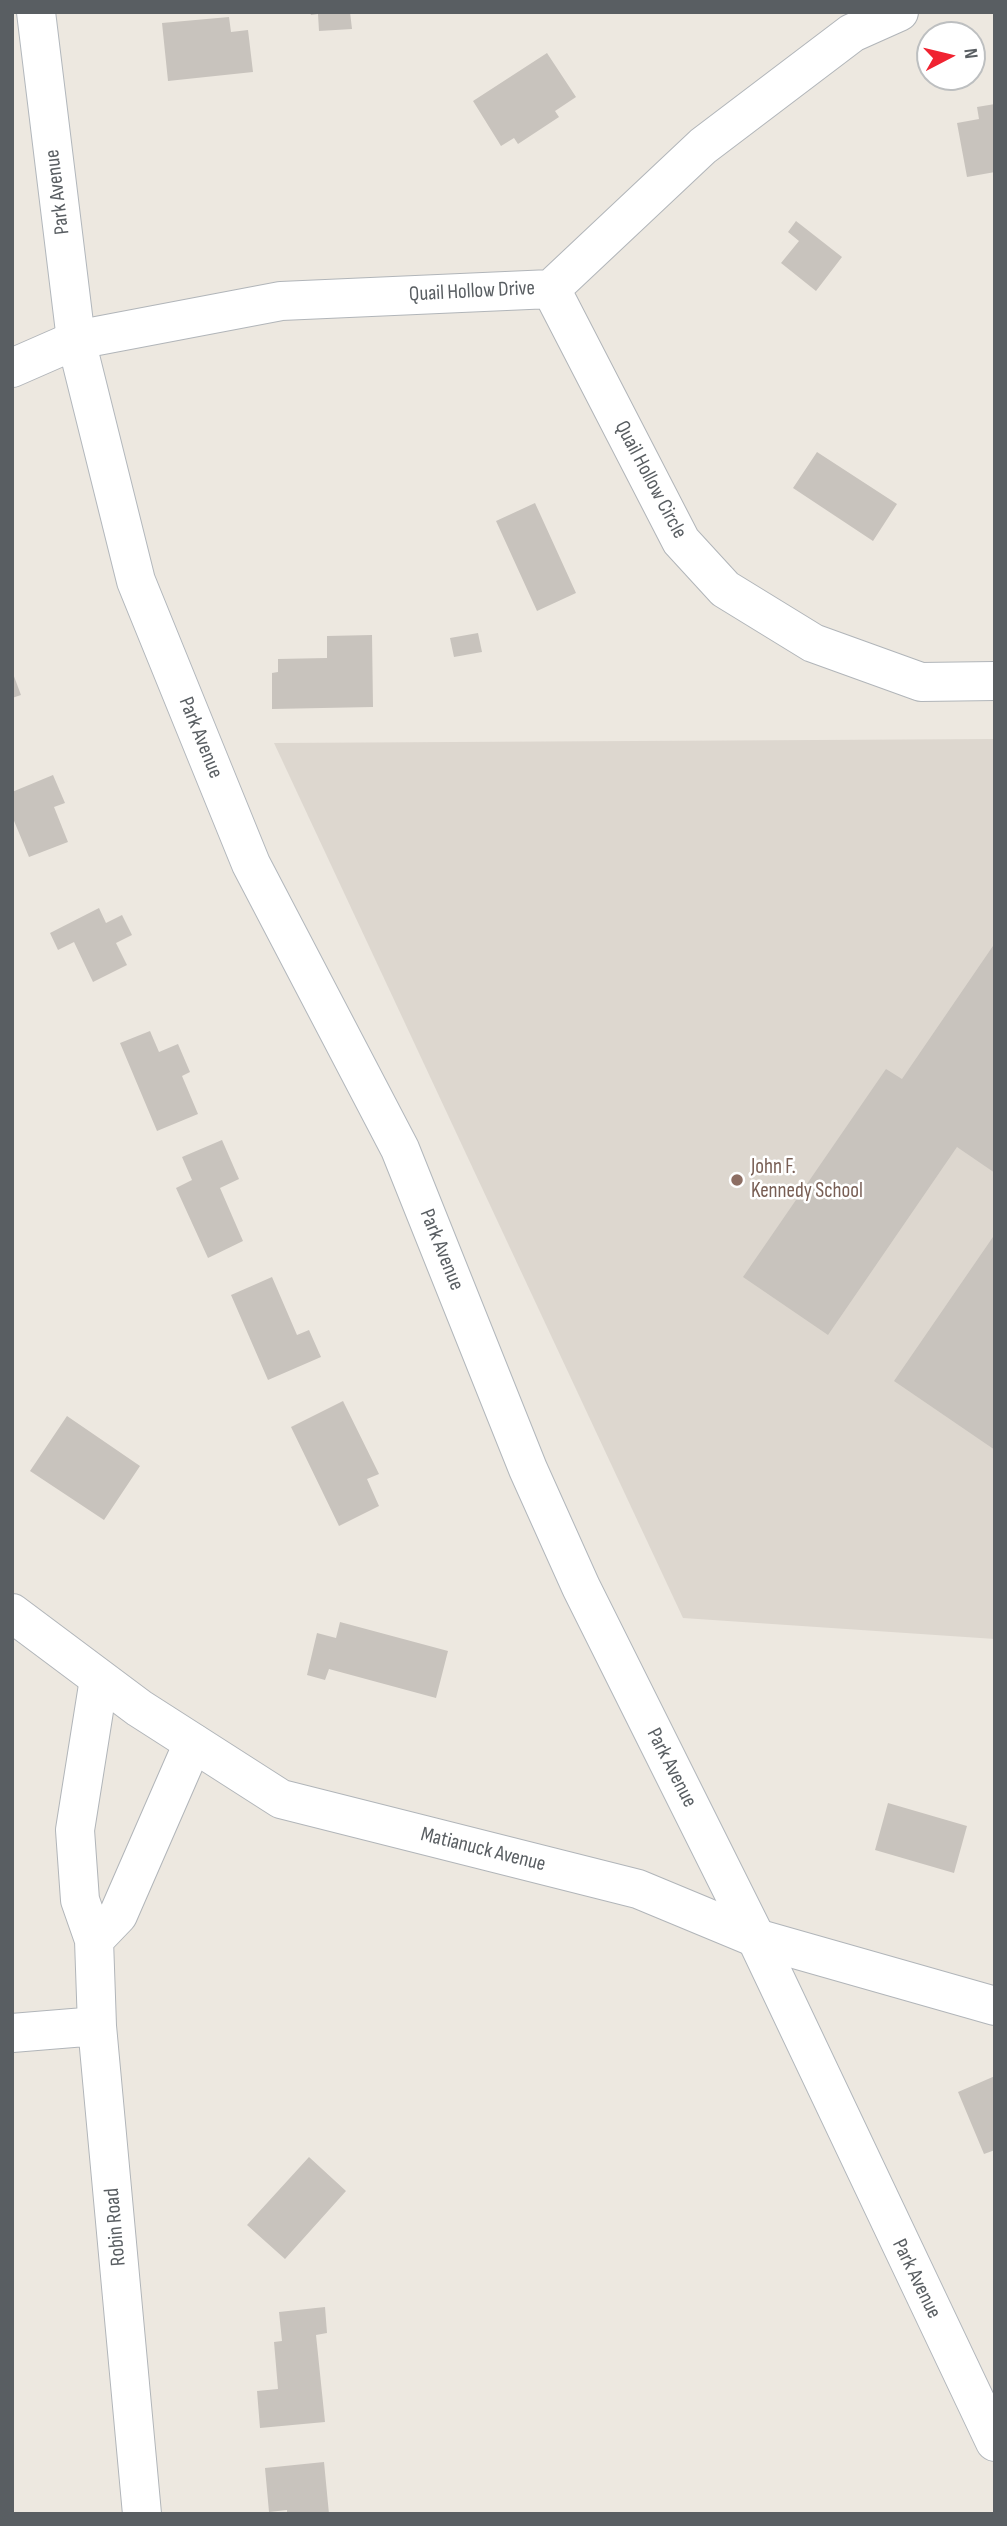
<!DOCTYPE html>
<html>
<head>
<meta charset="utf-8">
<style>
  body { margin:0 }
  #map { position:relative; width:1007px; height:2526px; overflow:hidden; background:#ede8e0; font-family:"Sofia Sans Condensed",sans-serif }
  canvas { display:block }
  .frame { position:absolute; inset:0; border:14px solid #595e62; pointer-events:none }
  .north { position:absolute; left:916px; top:21px; width:70px; height:70px; box-sizing:border-box; background:#fff; border:2px solid #bdbfc0; border-radius:50%; rotate:83deg; font-size:19px; font-weight:700; line-height:28px; text-align:center; color:#595e62 }
  .north::after { content:''; display:block; margin:auto; width:24px; height:32px; background:#f02331; clip-path:polygon(50% 0,100% 100%,50% 72%,0 100%) }
</style>
</head>
<body>
<div id="map">
<canvas width="1007" height="2526"></canvas>
<div class="frame"></div>
<div class="north">N</div>
</div>
<script>
const ctx = document.querySelector('canvas').getContext('2d');
ctx.lineJoin = 'round';
function paint(path, color) {
  ctx.fillStyle = color;
  ctx.fill(path, 'evenodd');
}
function toPath(rows) {
  const path = new Path2D();
  for (const r of rows) {
    path.moveTo(r[0], r[1]);
    for (let i = 2; i < r.length; i += 2) path.lineTo(r[i], r[i + 1]);
  }
  return path;
}
function trace(path, color, width, dash) {
  ctx.strokeStyle = color;
  ctx.lineWidth = width;
  ctx.lineCap = dash ? 'butt' : 'round';
  ctx.setLineDash(dash || []);
  ctx.stroke(path);
}
function drawText(font, color, halo, rows, align = 'center') {
  ctx.font = font + ' "Sofia Sans Condensed",sans-serif';
  ctx.lineWidth = 5;
  ctx.setLineDash([]);
  ctx.textBaseline = 'middle';
  ctx.strokeStyle = halo;
  ctx.fillStyle = color;
  for (const [text, x, y, turn = 0] of rows) {
    ctx.save();
    ctx.translate(x, y);
    ctx.rotate((+turn || 0) * Math.PI / 180);
    ctx.textAlign = isNaN(turn) ? turn : align;
    if (halo) ctx.strokeText(text, 0, 0);
    ctx.fillText(text, 0, 0);
    ctx.restore();
  }
}
paint(toPath([
  [995,739,995,1639,683,1618,274,743]
]), '#ddd7cf');
paint(toPath([
  [310,12,350,12,352,29,319,31,318,14,311,15],
  [229,17,231,32,248,30,253,72,168,81,162,23],
  [547,53,576,97,555,111,559,117,518,144,514,138,501,146,473,101],
  [995,104,995,172,967,177,957,123,979,119,977,107],
  [796,221,842,257,816,291,781,263,799,241,788,232],
  [817,452,897,504,873,541,793,488],
  [535,503,576,593,537,611,496,521],
  [478,633,482,652,454,657,450,638],
  [372,635,373,707,272,709,272,673,278,672,278,659,327,658,327,636],
  [12,671,21,695,12,698],
  [53,775,65,803,54,807,68,842,29,857,12,816,12,792],
  [99,908,106,923,122,915,132,935,116,943,127,965,93,982,74,942,58,950,50,933],
  [995,943,995,1173,957,1147,828,1335,743,1277,886,1069,902,1079],
  [150,1031,159,1052,178,1044,190,1072,182,1076,198,1114,157,1131,120,1043],
  [222,1140,239,1179,220,1188,243,1241,208,1258,176,1188,192,1180,182,1157],
  [995,1234,995,1450,894,1381],
  [272,1277,297,1335,309,1330,321,1357,268,1380,231,1295],
  [343,1401,379,1474,367,1479,379,1506,339,1526,291,1427],
  [67,1416,140,1466,104,1520,30,1471],
  [340,1622,448,1651,436,1698,329,1669,325,1680,307,1675,317,1633,336,1638],
  [888,1803,967,1826,954,1873,875,1850],
  [995,2076,995,2150,984,2154,958,2092],
  [309,2157,346,2191,285,2259,247,2225],
  [325,2307,327,2333,316,2335,325,2422,260,2428,257,2391,278,2389,274,2342,282,2341,279,2312],
  [324,2462,329,2514,287,2514,287,2510,269,2512,265,2468]
]), '#c8c3bd');
const minor = toPath([
  [551,289,681,541,725,589,813,643,921,682,995,681],
  [12,368,76,340,281,301,551,289,703,146,852,33,899,12],
  [99,1679,75,1830,80,1900,94,1940,97,2026,142,2514],
  [94,1940,118,1915,193,1743],
  [12,2033,97,2026]
]);
const tertiary = toPath([
  [12,1613,139,1708,281,1799,638,1889,756,1938,995,2006]
]);
const secondary = toPath([
  [36,12,76,340,136,581,251,864,400,1149,528,1469,581,1587,756,1938,995,2442]
]);
trace(minor, '#b1b5b9', 40);
trace(tertiary, '#b1b5b9', 40);
trace(secondary, '#b2b7bc', 40);
trace(minor, '#fff', 38);
trace(tertiary, '#fff', 38);
trace(secondary, '#fff', 38);
for (const [x, y, r, color] of [
  [737,1180,7,"#8d6e63"]
]) {
  const dot = new Path2D();
  dot.arc(x, y, r, 0, 2 * Math.PI);
  ctx.fillStyle = color;
  ctx.fill(dot);
  trace(dot, '#fff', 2.5);
}
drawText('21px', '#595e62', '#fff', [
  ["Park Avenue",58,192,-97],
  ["Quail Hollow Drive",472,292,-3],
  ["Quail Hollow Circle",650,480,62],
  ["Park Avenue",200,738,68],
  ["Park Avenue",441,1250,68],
  ["Park Avenue",671,1768,63],
  ["Matianuck Avenue",483,1850,14],
  ["Robin Road",116,2227,-95],
  ["Park Avenue",916,2279,64]
]);
drawText('21px', '#785e54', '#fff', [
  ["John F.",751,1168],
  ["Kennedy School",751,1192]
], 'left');
</script>
</body>
</html>
